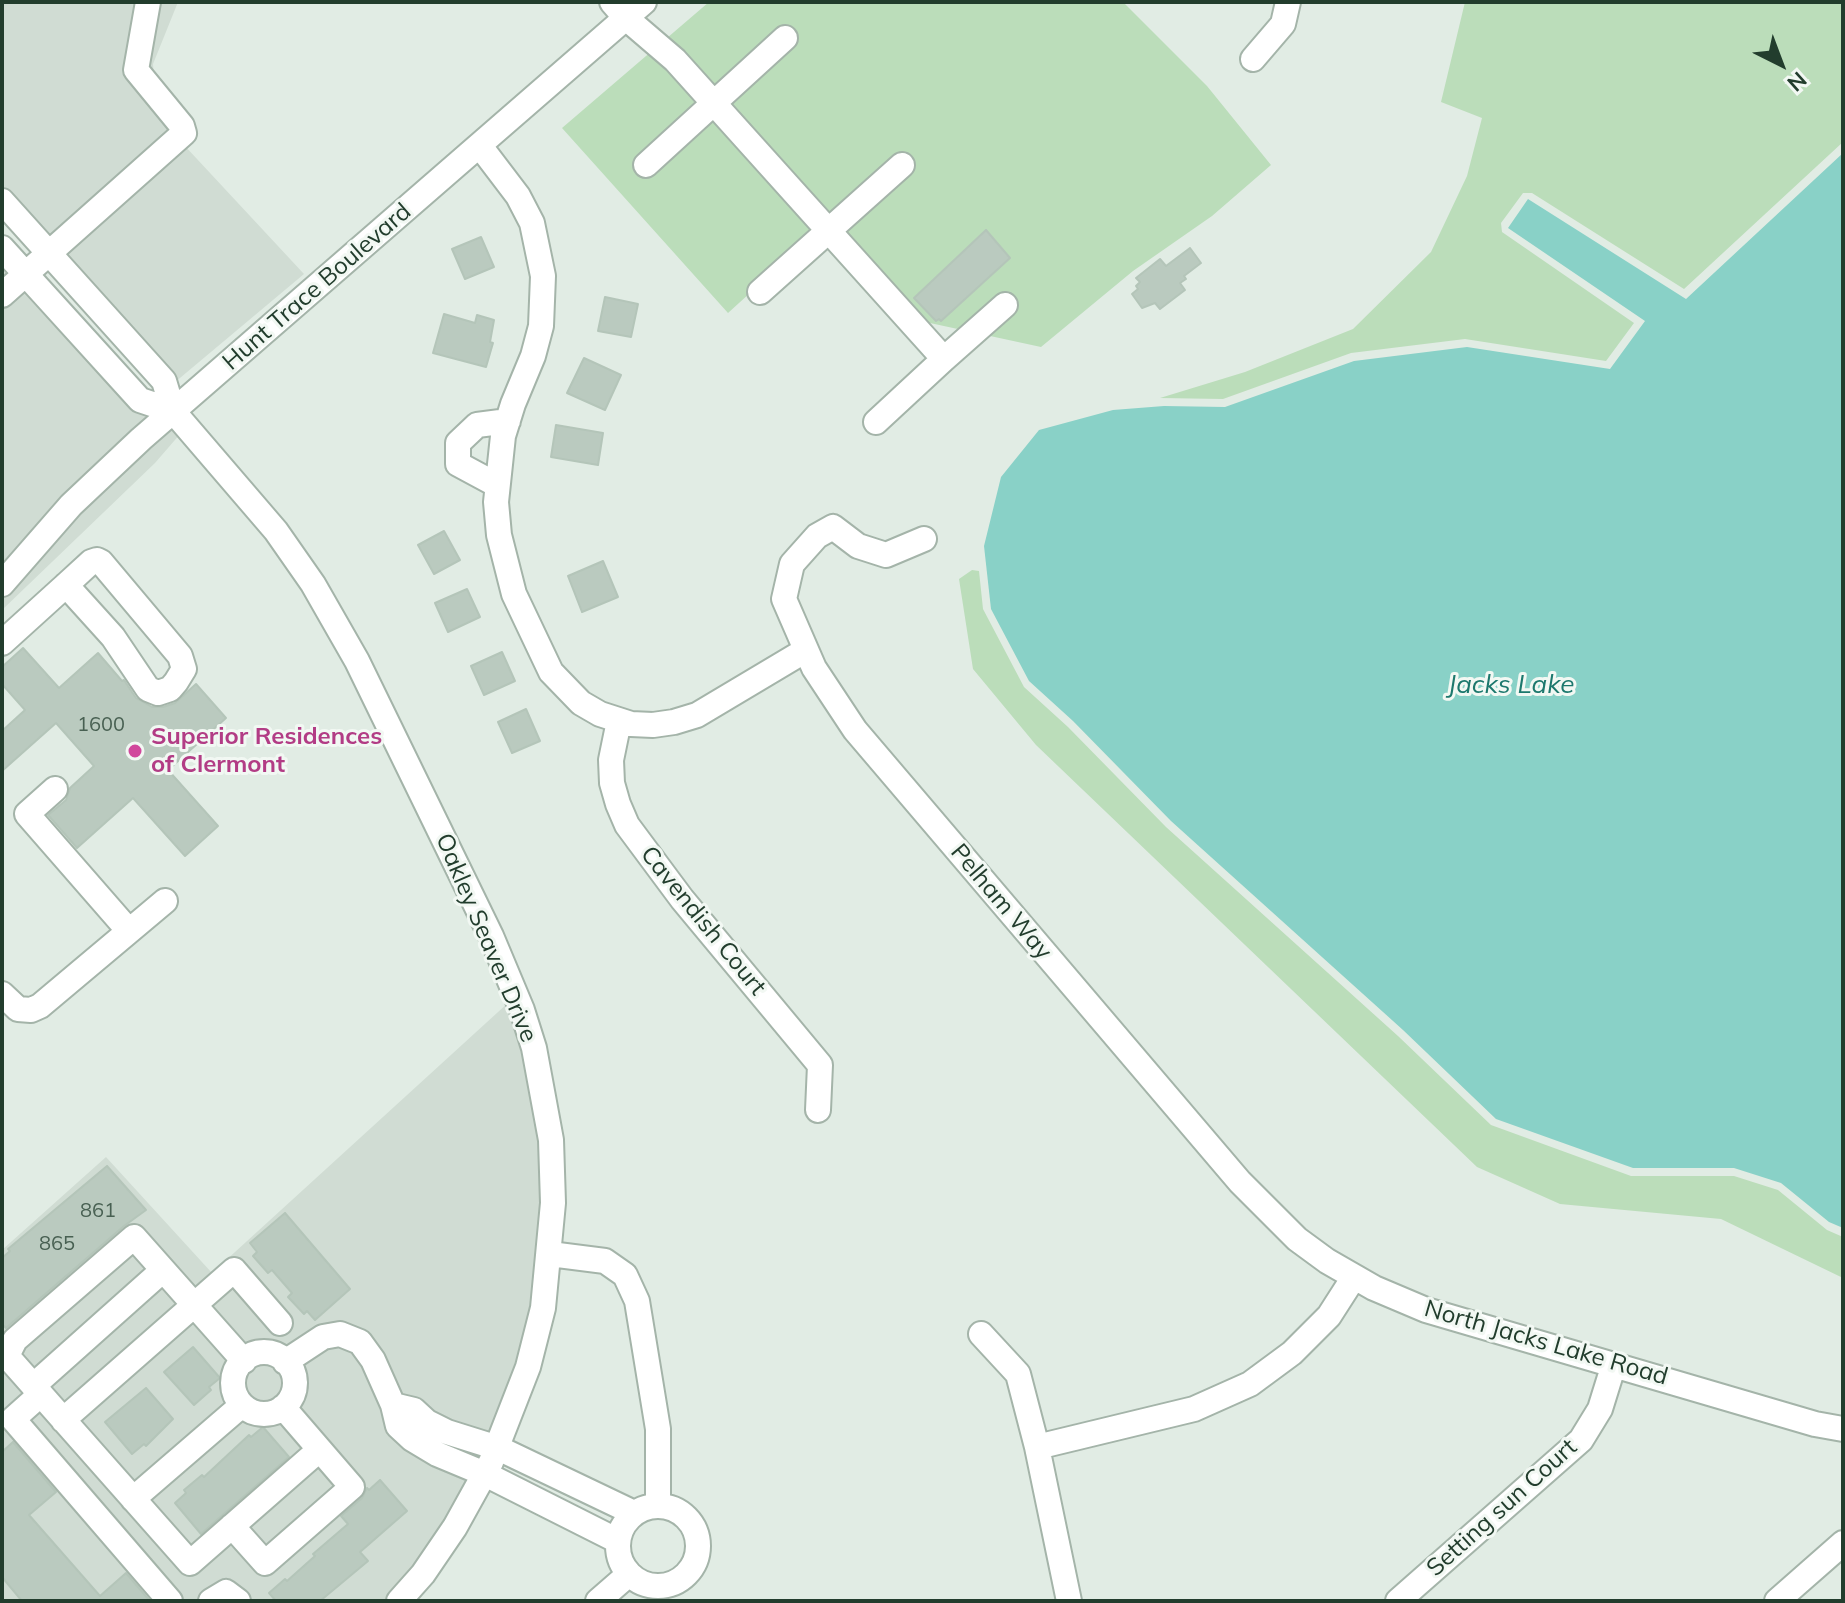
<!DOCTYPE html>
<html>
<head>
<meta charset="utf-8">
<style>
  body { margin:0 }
  #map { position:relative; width:1845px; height:1603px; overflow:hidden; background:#e1ece4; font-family:Mulish,sans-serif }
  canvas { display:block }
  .frame { position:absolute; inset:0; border:4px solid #223d2d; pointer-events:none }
  .north { position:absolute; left:1741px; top:24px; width:80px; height:80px; -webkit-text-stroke:6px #f2f8f3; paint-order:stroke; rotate:138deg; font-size:22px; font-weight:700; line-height:32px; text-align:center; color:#223d2d }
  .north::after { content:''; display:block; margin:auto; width:28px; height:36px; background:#223d2d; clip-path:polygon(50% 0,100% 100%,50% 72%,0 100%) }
</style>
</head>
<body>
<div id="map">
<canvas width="1845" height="1603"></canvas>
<div class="frame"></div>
<div class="north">N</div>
</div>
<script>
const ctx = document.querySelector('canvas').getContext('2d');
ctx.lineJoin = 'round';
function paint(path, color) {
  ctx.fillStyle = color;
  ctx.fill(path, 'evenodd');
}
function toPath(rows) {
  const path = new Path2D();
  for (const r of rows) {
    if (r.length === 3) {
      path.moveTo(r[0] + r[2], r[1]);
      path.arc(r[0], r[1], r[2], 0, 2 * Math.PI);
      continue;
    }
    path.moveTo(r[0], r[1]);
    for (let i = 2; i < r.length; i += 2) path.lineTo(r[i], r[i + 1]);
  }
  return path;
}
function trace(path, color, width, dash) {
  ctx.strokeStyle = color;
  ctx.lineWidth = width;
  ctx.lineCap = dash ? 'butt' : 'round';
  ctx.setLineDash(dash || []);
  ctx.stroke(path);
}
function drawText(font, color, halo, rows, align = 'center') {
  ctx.font = font + ' Mulish,sans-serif';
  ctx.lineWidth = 6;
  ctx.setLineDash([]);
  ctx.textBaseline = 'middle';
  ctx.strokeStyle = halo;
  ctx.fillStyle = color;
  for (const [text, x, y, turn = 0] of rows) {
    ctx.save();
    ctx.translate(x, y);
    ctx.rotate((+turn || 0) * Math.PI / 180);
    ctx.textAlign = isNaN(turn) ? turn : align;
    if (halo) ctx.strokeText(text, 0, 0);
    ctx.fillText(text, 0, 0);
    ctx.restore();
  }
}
paint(toPath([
  [2,2,178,2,153,64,157,116,304,274,174,383,171,375,2,185],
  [2,262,154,414,2,569],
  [173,424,181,433,155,463,2,610,2,598,78,512],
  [509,1002,536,1101,544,1202,533,1306,519,1364,498,1423,447,1521,415,1568,385,1601,2,1601,2,1250,106,1157,212,1273]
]), '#d0dcd3');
paint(toPath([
  [709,2,1123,2,1207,86,1271,165,1212,216,1133,271,1041,347,893,315,828,222,728,313,562,128],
  [1465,2,1843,2,1843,142,1684,289,1532,193,1523,193,1501,223,1502,232,1634,323,1606,361,1465,339,1351,353,1223,399,1160,398,1245,372,1353,329,1431,252,1467,176,1482,118,1441,102],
  [972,570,979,571,983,609,1024,687,1068,727,1166,827,1398,1036,1491,1125,1631,1176,1734,1176,1778,1190,1827,1230,1843,1237,1843,1278,1721,1219,1560,1204,1477,1167,1036,745,973,669,959,579]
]), '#bbddba');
paint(toPath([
  [1843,153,1843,1228,1829,1222,1781,1183,1734,1168,1633,1168,1496,1119,1403,1030,1171,821,1073,721,1029,681,991,609,984,546,1001,477,1039,430,1113,410,1164,406,1225,407,1354,361,1467,347,1610,369,1645,321,1508,228,1528,199,1686,299]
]), '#89d1c7');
const building = toPath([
  [986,230,1010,258,941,321,939,319,936,321,914,298,986,230],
  [481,237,494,267,465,279,452,249,481,237],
  [1190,248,1201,263,1184,276,1186,279,1180,283,1185,290,1160,309,1155,303,1142,308,1132,294,1138,289,1136,286,1140,282,1136,278,1160,259,1166,266,1190,248],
  [605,297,638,304,631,337,598,331,605,297],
  [444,314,475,323,477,315,494,320,490,342,493,343,486,367,433,353,444,314],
  [584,358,621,375,605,410,567,393,584,358],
  [556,425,603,433,598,465,551,457,556,425],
  [444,531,460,560,434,574,418,545,444,531],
  [603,561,618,597,582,612,568,576,603,561],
  [467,589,480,617,448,632,435,603,467,589],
  [23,648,59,688,98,653,122,681,124,680,136,698,152,707,163,707,175,703,196,684,226,718,168,770,218,826,185,856,133,798,77,848,48,815,66,800,70,788,94,766,56,723,2,771,2,731,25,710,2,684,2,667,23,648],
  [502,652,515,681,484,695,471,666,502,652],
  [526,709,540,741,512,753,498,722,526,709],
  [107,1166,146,1210,124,1226,6,1328,2,1324,2,1258,10,1251,8,1249,107,1166],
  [285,1213,350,1289,315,1320,307,1311,304,1314,288,1297,292,1293,272,1270,268,1273,253,1256,257,1252,250,1243,285,1213],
  [193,1347,220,1378,209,1387,211,1390,194,1405,164,1372,193,1347],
  [146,1388,173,1419,146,1446,144,1444,132,1454,105,1422,146,1388],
  [263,1427,289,1457,201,1534,175,1503,186,1493,184,1490,202,1475,204,1477,249,1435,251,1437,263,1427],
  [13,1442,56,1492,29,1515,100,1596,126,1573,150,1601,22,1601,2,1577,2,1452,13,1442],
  [380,1480,407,1511,360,1552,368,1561,320,1601,276,1601,269,1593,285,1579,287,1581,315,1556,313,1554,348,1524,341,1516,362,1498,367,1488,369,1490,380,1480]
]);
paint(building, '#bacabf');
trace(building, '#b4c5b9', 2);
const minor = toPath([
  [612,2,626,18,675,60,944,359,1005,305],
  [1253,59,1283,24,1288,2],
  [480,146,518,196,532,223,543,276,541,326,533,356,513,404,503,436,496,502,499,535,514,594,551,672,581,703,600,714,631,724,653,725,674,722,697,715,806,650],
  [646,165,785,38],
  [2,201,164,381,173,411,276,531,313,584,357,661,491,936,522,1010,534,1048,551,1140,553,1203,543,1308,528,1367,491,1462,455,1527,423,1574,399,1601],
  [2,248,140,400,173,411],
  [760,292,902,165],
  [2,295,184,133,182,126,136,70,148,2],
  [876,422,944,359],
  [497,485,458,464,458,443,477,425,508,421],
  [924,539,886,555,858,546,833,527,817,536,792,564,784,599,814,668,855,730,1240,1182,1297,1239,1327,1261,1374,1288,1426,1310,1815,1424,1843,1429],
  [2,584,71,505,141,439,644,2],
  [2,643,66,585,91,562,97,560,101,562,180,656,184,669,176,682,170,689,158,693,148,689,113,637,66,585],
  [619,721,611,760,612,783,618,804,627,825,682,899,820,1065,818,1110],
  [55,789,27,814,129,931],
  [2,994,18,1009,31,1010,40,1006,165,901],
  [550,1254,605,1261,625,1275,637,1301,658,1429,658,1505],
  [981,1334,1018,1374,1037,1447,1069,1601],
  [264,1383,31],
  [244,1361,134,1237,15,1340,7,1356,190,1563,319,1450],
  [285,1362,323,1337,340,1334,360,1342,373,1360,393,1405],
  [33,1386,163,1270],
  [41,1394,13,1419,170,1601],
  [63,1420,234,1270,280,1323],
  [1037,1447,1194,1409,1250,1384,1292,1353,1329,1316,1354,1277],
  [133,1499,242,1405],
  [658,1546,40],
  [232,1526,265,1563,352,1487,283,1407],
  [618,1541,485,1474,437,1454,412,1439,398,1426,393,1405,414,1410,427,1422,447,1432,498,1448,634,1513],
  [211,1601,226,1592,238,1601],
  [598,1601,629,1574],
  [1398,1601,1581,1440,1600,1409,1614,1364],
  [1777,1601,1843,1543]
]);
trace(minor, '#a4b4a9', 28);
trace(minor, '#fff', 24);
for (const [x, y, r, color] of [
  [135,751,8,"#d1479c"]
]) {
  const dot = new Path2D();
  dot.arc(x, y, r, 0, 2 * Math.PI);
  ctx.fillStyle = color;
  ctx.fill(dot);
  trace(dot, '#f2f8f3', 3);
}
drawText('20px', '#486052', null, [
  ["1600",101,725],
  ["861",98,1211],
  ["865",57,1244]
]);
drawText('24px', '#223d2d', '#f2f8f3', [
  ["Hunt Trace Boulevard",317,287,-41],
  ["Pelham Way",1001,902,50],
  ["Cavendish Court",703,921,51],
  ["Oakley Seaver Drive",486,938,67],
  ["North Jacks Lake Road",1546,1343,16],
  ["Setting sun Court",1502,1508,-42]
]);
drawText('bold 24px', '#b23c85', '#f2f8f3', [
  ["Superior Residences",151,737],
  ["of Clermont",151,765]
], 'left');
drawText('italic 26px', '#1c786d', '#f2f8f3', [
  ["Jacks Lake",1511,685]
]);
</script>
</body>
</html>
